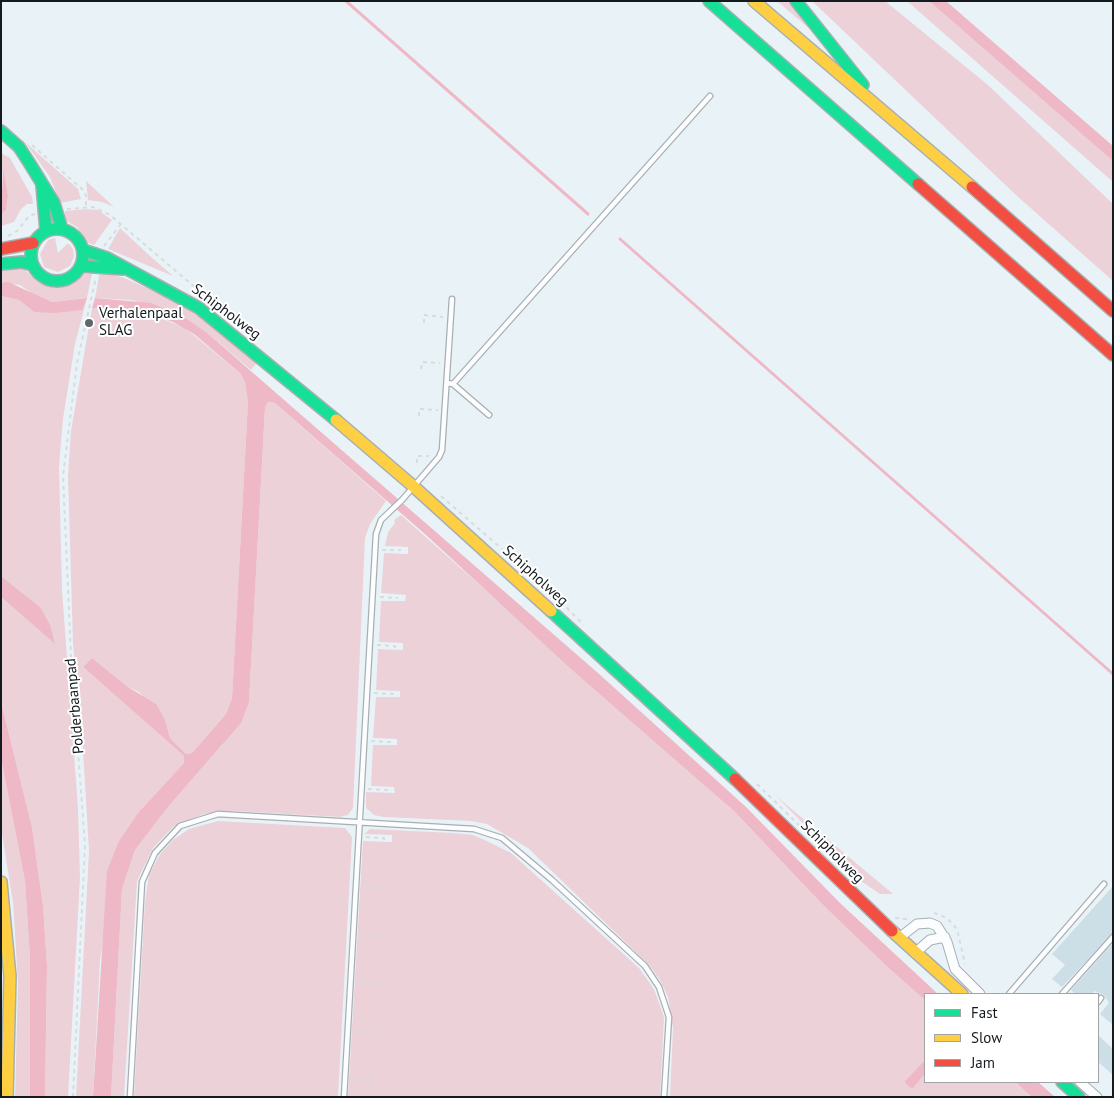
<!DOCTYPE html>
<html>
<head>
<meta charset="utf-8">
<style>
  body { margin:0 }
  #map { position:relative; width:1114px; height:1098px; overflow:hidden; background:#e9f3f7; font-family:"PT Sans",sans-serif }
  canvas { display:block }
  .frame { position:absolute; inset:0; border:2px solid #141b1e; pointer-events:none }
  .legend { position:absolute; left:924px; top:993px; width:175px; height:90px; box-sizing:border-box; background:#fff; border:1px solid #a1a4a5; margin:0; padding:6px 9px; list-style:none; font-size:15px; color:#141b1e }
  .legend li { display:flex; align-items:center; gap:10px; height:25px }
  .legend b { width:25px; border:1px solid #a1a4a5 }
</style>
</head>
<body>
<div id="map">
<canvas width="1114" height="1098"></canvas>
<div class="frame"></div>
<ul class="legend">
<li><b style="height:6px;background:#16e098"></b>Fast</li>
<li><b style="height:6px;background:#ffcf43"></b>Slow</li>
<li><b style="height:6px;background:#f24e42"></b>Jam</li>
</ul>
</div>
<script>
const ctx = document.querySelector('canvas').getContext('2d');
ctx.lineJoin = 'round';
function paint(path, color) {
  ctx.fillStyle = color;
  ctx.fill(path, 'evenodd');
}
function toPath(rows) {
  const path = new Path2D();
  for (const r of rows) {
    if (r.length === 3) {
      path.moveTo(r[0] + r[2], r[1]);
      path.arc(r[0], r[1], r[2], 0, 2 * Math.PI);
      continue;
    }
    path.moveTo(r[0], r[1]);
    for (let i = 2; i < r.length; i += 2) path.lineTo(r[i], r[i + 1]);
  }
  return path;
}
function trace(path, color, width, dash) {
  ctx.strokeStyle = color;
  ctx.lineWidth = width;
  ctx.lineCap = dash ? 'butt' : 'round';
  ctx.setLineDash(dash || []);
  ctx.stroke(path);
}
function drawText(font, color, halo, rows, align = 'center') {
  ctx.font = font + ' "PT Sans",sans-serif';
  ctx.lineWidth = 4;
  ctx.setLineDash([]);
  ctx.textBaseline = 'middle';
  ctx.strokeStyle = halo;
  ctx.fillStyle = color;
  for (const [text, x, y, turn = 0] of rows) {
    ctx.save();
    ctx.translate(x, y);
    ctx.rotate((+turn || 0) * Math.PI / 180);
    ctx.textAlign = isNaN(turn) ? turn : align;
    if (halo) ctx.strokeText(text, 0, 0);
    ctx.fillText(text, 0, 0);
    ctx.restore();
  }
}
paint(toPath([
  [777,1,790,1,831,47],
  [812,1,885,1,988,85,1113,204,1113,281,1017,196],
  [907,1,929,1,1103,152,1113,161,1113,182],
  [25,142,78,189,81,199,60,203,50,177],
  [1,153,10,158,32,197,33,204,27,204,21,209,14,222,1,226,1,214,6,210,8,195,1,166],
  [86,181,114,207,102,202,88,200],
  [86,209,98,210,112,220,94,245,86,242,77,227,65,220,65,211],
  [120,228,150,256,173,276,108,249],
  [55,238,58,253,68,243,73,249,74,256,70,266,58,272,44,267,40,254,48,240],
  [22,267,38,282,51,286,64,284,77,276,92,273,87,298,75,344,63,419,59,467,62,589,78,808,80,877,68,1097,45,1097,47,965,43,906,32,827,1,702,1,597,54,643,40,607,1,576,1,296,19,300,34,312,86,298,52,302,34,295,20,285,1,283,1,268],
  [100,271,124,278,161,294,205,320,257,362,251,370,206,332,167,309,131,300,95,298],
  [92,308,130,309,146,312,185,328,240,373,245,382,248,402,232,698,226,714,192,753,186,754,170,738,165,720,139,692,128,687,92,658,83,667,184,756,184,763,137,814,119,841,100,961,93,1097,76,1097,89,851,82,734,73,644,68,476,71,431],
  [268,402,275,403,386,501,370,524,365,538,353,808,348,815,340,817,234,811,204,814,174,826,153,848,137,881,124,1097,111,1097,122,889,135,850,168,807,222,745,249,702,265,408],
  [401,515,734,811,822,904,925,1000,925,1060,904,1082,912,1088,925,1074,925,1082,1015,1082,1032,1097,670,1097,673,1028,668,997,661,982,650,966,528,848,487,824,471,821,384,817,374,815,366,808,366,792,395,793,394,787,371,786,373,745,397,745,397,739,373,738,376,697,400,697,400,691,376,690,378,649,403,650,403,643,379,642,381,601,405,601,406,595,381,593,384,553,408,554,408,547,385,546,388,532,395,523,394,520],
  [1,758,25,881,30,958,30,1097,15,1097,18,983,13,903,1,827],
  [776,796,887,889,893,894,880,894,858,879],
  [218,821,345,828,352,837,338,1097,134,1097,145,902,149,875,160,854,173,840,189,829],
  [370,829,453,833,473,835,489,842,511,853,639,968,654,989,664,1017,660,1097,348,1097,363,841,392,842,392,835,364,834]
]), '#ecd1d9');
paint(toPath([
  [929,1,946,1,1113,146,1113,161],
  [3,169,8,195,6,210,1,214],
  [8,282,52,302,87,298,82,310,55,313,34,312,19,300,1,296,1,283],
  [95,298,151,303,182,316,206,332,598,673,746,807,840,903,938,994,925,994,925,1000,889,968,822,904,734,811,570,668,426,535,275,403,268,402,265,408,249,702,241,723,168,807,135,850,122,889,111,1097,93,1097,107,871,119,841,137,814,184,763,184,756,83,667,92,658,128,687,156,704,165,720,170,738,186,754,192,753,226,714,232,698,248,402,245,382,240,373,194,334,173,322,146,312,130,309,92,308],
  [1,576,40,607,50,625,55,644,1,597],
  [1,702,32,827,43,906,47,965,45,1097,30,1097,30,958,25,881,1,758],
  [925,1060,925,1074,912,1089,904,1082],
  [1015,1082,1038,1082,1055,1097,1032,1097]
]), '#eeb8c6');
trace(toPath([
  [346,1,588,214],
  [620,239,1113,674]
]), '#eeb8c6', 3);
paint(toPath([
  [1113,886,1113,933,1062,987,1052,979,1065,965,1052,954],
  [1113,943,1113,1025,1100,1014,1109,1003,1104,995,1095,991,1092,994,1075,994,1071,990],
  [1098,1035,1113,1049,1113,1075,1098,1062]
]), '#cddfe6');
const lane = toPath([
  [447,383,453,384,710,96],
  [453,384,489,415],
  [1009,994,1104,884],
  [1062,994,1113,937],
  [1098,1002,1101,998],
  [130,1097,142,882,155,853,180,826,218,814,474,829,502,838,552,880,645,966,659,987,669,1017,664,1097],
  [344,1097,376,534,381,520,402,500,439,457,442,450,452,299]
]);
const street = toPath([
  [899,938,917,924,930,923,937,926,947,942,955,969,980,994],
  [915,953,930,940,945,937],
  [1080,1082,1097,1097]
]);
const fast = toPath([
  [709,1,918,184],
  [796,1,863,85],
  [1,131,19,147,30,164,54,203,62,229],
  [42,186,46,231],
  [57,255,26],
  [83,250,107,258,199,308,336,420],
  [1,264,22,262,33,265],
  [81,266,123,269],
  [551,611,735,779],
  [1062,1082,1079,1097]
]);
const slow = toPath([
  [754,1,972,187],
  [336,420,413,486,551,611],
  [1,882,10,976,7,1097],
  [892,931,962,994]
]);
const jam = toPath([
  [918,184,1113,355],
  [972,187,1113,311],
  [1,249,33,243],
  [735,779,892,931]
]);
trace(lane, '#a8afb2', 7);
trace(street, '#a8afb2', 11);
trace(fast, '#a8afb2', 14);
trace(slow, '#a8afb2', 14);
trace(jam, '#a8afb2', 14);
trace(toPath([
  [32,145,83,190,86,196,86,206],
  [67,209,93,207,110,215,230,317],
  [8,236,17,231,29,216,35,214],
  [104,246,121,224],
  [424,323,424,315,443,317],
  [421,369,422,362,440,363],
  [419,416,419,409,438,410],
  [417,463,417,456,429,456],
  [441,496,548,589,584,625],
  [382,550,401,550],
  [380,597,398,598],
  [377,645,395,646,395,653],
  [374,693,393,694,392,701],
  [371,741,390,742,389,749],
  [757,784,802,828],
  [368,789,387,790,387,797],
  [366,837,384,838,384,845],
  [363,887,382,888,381,893],
  [934,913,947,918,957,929,965,964],
  [895,918,907,919],
  [360,935,379,935,379,941],
  [358,983,376,984,376,988],
  [355,1030,374,1031,374,1037],
  [352,1079,371,1079,371,1085],
  [73,1097,85,845,71,656,63,476,77,363,96,277]
]), '#d9dbdd', 2, [4, 4]);
trace(lane, '#fcfdfe', 4.5);
trace(street, '#fcfdfe', 9);
trace(fast, '#16e098', 11);
trace(slow, '#ffcf43', 11);
trace(jam, '#f24e42', 11);
for (const [x, y, r, color] of [
  [89,323,5,"#5f676a"]
]) {
  const dot = new Path2D();
  dot.arc(x, y, r, 0, 2 * Math.PI);
  ctx.fillStyle = color;
  ctx.fill(dot);
  trace(dot, '#fff', 2);
}
drawText('15px', '#141b1e', '#fff', [
  ["Schipholweg",226,312,37],
  ["Schipholweg",535,576,42],
  ["Polderbaanpad",75,706,-95],
  ["Schipholweg",832,852,45]
]);
drawText('15px', '#141b1e', '#fff', [
  ["Verhalenpaal",99,314],
  ["SLAG",99,331]
], 'left');
</script>
</body>
</html>
